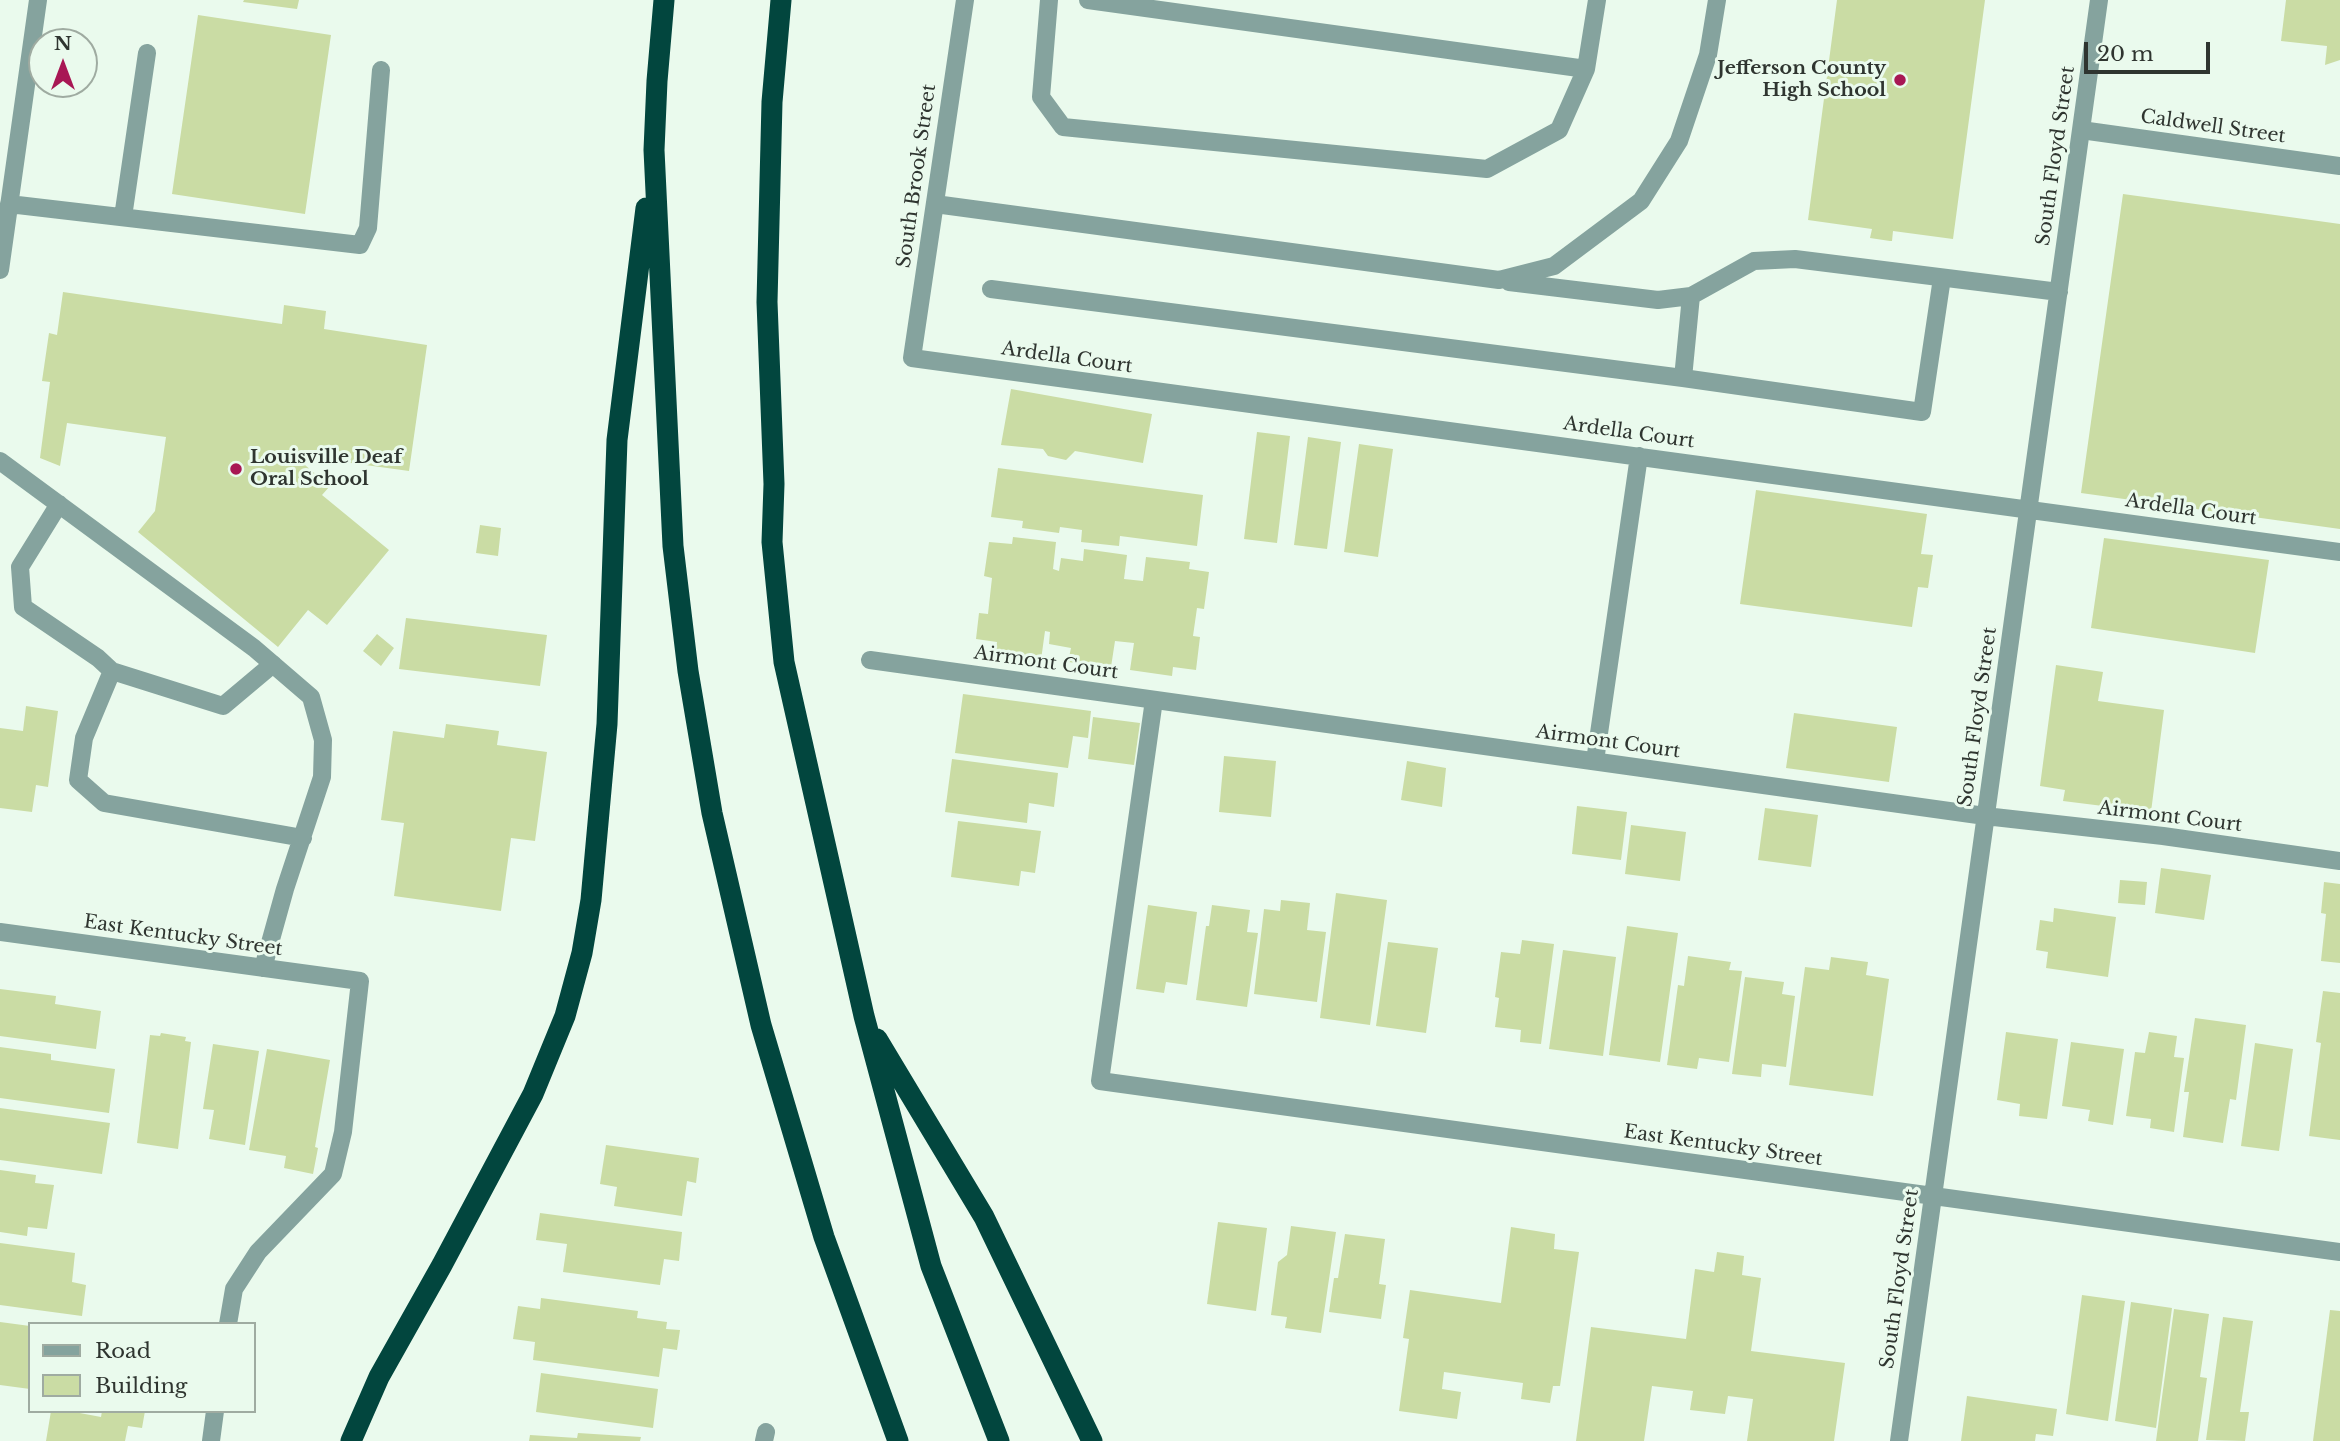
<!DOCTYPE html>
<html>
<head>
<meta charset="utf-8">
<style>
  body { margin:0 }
  #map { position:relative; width:2340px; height:1441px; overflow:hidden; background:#eafaed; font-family:"Libre Baskerville",serif }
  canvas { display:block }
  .legend { position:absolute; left:28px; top:1322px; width:228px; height:91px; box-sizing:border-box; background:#eafaed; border:2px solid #9faba1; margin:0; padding:9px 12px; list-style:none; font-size:21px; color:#2f3530 }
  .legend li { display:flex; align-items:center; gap:14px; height:35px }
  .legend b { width:35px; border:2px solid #9faba1 }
  .north { position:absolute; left:28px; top:28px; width:70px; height:70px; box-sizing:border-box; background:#eafaed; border:2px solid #9faba1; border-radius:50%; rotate:0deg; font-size:19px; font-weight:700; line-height:28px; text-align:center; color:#2f3530 }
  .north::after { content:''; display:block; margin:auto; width:24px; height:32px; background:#a81754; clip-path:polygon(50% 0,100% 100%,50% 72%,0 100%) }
  .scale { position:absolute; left:2084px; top:42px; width:126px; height:32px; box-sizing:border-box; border:4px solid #2f3530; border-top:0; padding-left:9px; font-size:21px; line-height:24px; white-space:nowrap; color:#2f3530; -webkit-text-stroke:5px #eafaed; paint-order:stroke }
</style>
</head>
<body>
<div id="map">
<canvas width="2340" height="1441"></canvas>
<ul class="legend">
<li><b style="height:9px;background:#85a39e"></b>Road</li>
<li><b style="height:19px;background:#cadca4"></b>Building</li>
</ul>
<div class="north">N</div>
<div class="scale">20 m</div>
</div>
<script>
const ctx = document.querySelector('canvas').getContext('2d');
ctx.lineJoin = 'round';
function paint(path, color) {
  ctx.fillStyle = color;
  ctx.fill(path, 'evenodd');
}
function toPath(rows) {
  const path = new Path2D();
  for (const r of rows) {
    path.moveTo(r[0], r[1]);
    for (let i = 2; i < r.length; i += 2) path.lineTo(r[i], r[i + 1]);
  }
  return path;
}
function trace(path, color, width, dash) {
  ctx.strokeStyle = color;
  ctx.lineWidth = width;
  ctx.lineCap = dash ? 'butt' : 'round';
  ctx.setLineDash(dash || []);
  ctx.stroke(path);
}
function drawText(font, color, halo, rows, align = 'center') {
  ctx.font = font + ' "Libre Baskerville",serif';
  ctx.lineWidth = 6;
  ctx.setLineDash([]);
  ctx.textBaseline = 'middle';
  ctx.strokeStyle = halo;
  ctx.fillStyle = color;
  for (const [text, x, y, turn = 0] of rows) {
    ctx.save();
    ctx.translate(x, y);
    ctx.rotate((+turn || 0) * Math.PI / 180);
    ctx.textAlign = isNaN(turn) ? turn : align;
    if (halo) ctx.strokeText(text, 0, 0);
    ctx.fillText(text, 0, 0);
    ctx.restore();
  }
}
paint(toPath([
  [244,0,299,0,297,9,243,2],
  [1837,0,1985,0,1953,239,1893,231,1892,241,1890,241,1870,238,1872,229,1808,220],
  [2286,0,2340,0,2340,60,2325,65,2327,46,2281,41],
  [198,15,331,35,305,214,172,194],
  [2123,194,2340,224,2340,529,2081,493],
  [63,292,282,324,284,305,326,311,324,329,427,345,409,471,293,455,330,486,322,495,389,550,327,625,308,610,278,647,138,532,155,511,166,437,67,423,60,466,40,458,50,382,42,381,49,333,57,335],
  [1011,389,1152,414,1143,463,1075,451,1066,460,1048,456,1043,449,1001,445],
  [1257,432,1290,436,1277,543,1244,539],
  [1308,437,1341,442,1327,549,1294,545],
  [1359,444,1393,449,1378,557,1344,552],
  [998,468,1203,495,1197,546,1120,536,1119,546,1081,542,1082,530,1060,527,1059,533,1022,528,1023,521,991,517],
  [1756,490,1927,514,1921,554,1933,555,1928,588,1918,587,1912,627,1740,604],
  [480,525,501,528,498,556,476,553],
  [1013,537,1056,542,1053,569,1059,571,1061,558,1083,561,1084,549,1127,555,1124,579,1143,581,1146,557,1190,562,1189,569,1209,572,1204,609,1197,608,1193,636,1200,637,1196,670,1173,667,1172,676,1130,670,1134,643,1115,641,1111,667,1068,662,1071,648,1049,644,1050,632,1045,631,1041,660,996,651,997,642,976,639,979,613,988,614,992,578,984,576,989,542,1012,544],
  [2104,538,2269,560,2255,653,2091,628],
  [406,618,547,635,540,686,399,669],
  [377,634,394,648,381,666,363,651],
  [2056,665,2103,672,2098,701,2164,710,2151,812,2063,801,2065,790,2040,786],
  [963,694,1091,711,1088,738,1073,736,1068,768,955,753],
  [26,706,58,711,48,787,36,785,32,812,0,808,0,728,23,731],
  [1794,713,1897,727,1889,782,1786,768],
  [1093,717,1140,723,1134,765,1088,759],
  [446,724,499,731,497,745,547,752,535,841,511,838,501,911,394,896,404,823,381,820,393,731,444,738],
  [1224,756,1276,761,1271,817,1219,812],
  [952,759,1058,773,1054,807,1029,803,1027,823,945,812],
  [1407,761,1446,768,1442,807,1401,800],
  [1577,806,1627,812,1621,860,1572,854],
  [1765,808,1818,815,1811,867,1758,860],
  [958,821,1041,831,1035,873,1021,871,1019,886,951,877],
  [1631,825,1686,832,1680,881,1625,874],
  [2161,868,2211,875,2204,920,2155,913],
  [2120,880,2147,882,2145,905,2118,903],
  [2324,882,2340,884,2340,963,2321,961,2326,914,2321,913],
  [1336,893,1387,900,1370,1025,1320,1018],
  [1281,900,1310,903,1307,930,1326,932,1317,1002,1254,994,1264,909,1280,911],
  [1148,905,1197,912,1187,985,1166,982,1164,993,1136,989],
  [1212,905,1250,910,1247,932,1258,933,1247,1007,1196,1000,1206,926,1209,926],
  [2054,908,2116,917,2108,977,2046,968,2048,952,2036,950,2040,920,2053,922],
  [1627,926,1678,933,1660,1062,1609,1055],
  [1522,940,1554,944,1541,1044,1520,1042,1521,1030,1495,1027,1499,998,1495,997,1501,952,1520,954],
  [1388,942,1438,948,1426,1033,1376,1026],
  [1563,950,1616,957,1603,1056,1549,1049],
  [1688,956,1731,962,1729,970,1742,971,1729,1062,1699,1058,1697,1069,1667,1065,1678,985,1684,986],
  [1831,957,1868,962,1866,975,1889,979,1873,1096,1789,1085,1805,967,1829,970],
  [1745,977,1784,982,1782,994,1795,996,1786,1067,1762,1064,1761,1077,1732,1074],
  [0,989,56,996,55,1004,101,1011,96,1049,0,1036],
  [2323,991,2340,993,2340,1140,2309,1136,2321,1043,2316,1042],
  [2195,1018,2246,1025,2236,1100,2230,1099,2223,1143,2183,1137,2189,1092,2184,1092],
  [2006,1032,2058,1039,2047,1119,2019,1116,2020,1104,1997,1100],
  [2149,1032,2177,1036,2174,1057,2184,1058,2174,1132,2150,1128,2151,1119,2126,1116,2135,1052,2145,1053],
  [161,1033,186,1037,185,1041,191,1042,178,1149,137,1143,150,1035,160,1036],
  [2071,1042,2124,1049,2113,1125,2088,1121,2090,1110,2062,1106],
  [2255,1043,2293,1049,2279,1151,2241,1146],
  [213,1044,259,1051,245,1145,209,1139,214,1110,203,1109],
  [0,1047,51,1054,51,1060,115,1069,109,1113,0,1098],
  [267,1049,330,1060,315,1147,318,1148,313,1174,284,1168,286,1156,249,1150],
  [0,1108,110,1123,102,1174,0,1160],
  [606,1145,699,1158,696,1183,687,1181,682,1216,614,1206,617,1187,600,1184],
  [0,1170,36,1175,35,1183,54,1185,47,1229,28,1227,27,1236,0,1232],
  [540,1213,682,1232,679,1261,664,1259,660,1285,563,1272,567,1244,536,1240],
  [1218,1222,1267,1228,1256,1311,1207,1304],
  [1291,1226,1336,1232,1321,1333,1285,1328,1287,1317,1271,1315,1278,1262,1287,1255],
  [1511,1227,1555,1234,1554,1249,1579,1252,1560,1386,1553,1386,1550,1403,1521,1399,1523,1383,1444,1372,1442,1389,1461,1392,1457,1419,1399,1411,1409,1339,1403,1338,1410,1290,1501,1303],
  [1345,1234,1385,1239,1379,1284,1386,1285,1381,1319,1329,1312,1334,1278,1338,1278],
  [0,1243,75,1253,72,1282,86,1285,82,1316,0,1305],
  [1717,1252,1744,1256,1742,1275,1761,1278,1751,1351,1845,1363,1834,1441,1747,1441,1753,1399,1728,1396,1725,1414,1690,1410,1693,1391,1652,1386,1644,1441,1576,1441,1591,1327,1686,1339,1695,1269,1714,1272],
  [2082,1295,2125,1301,2108,1421,2066,1414],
  [541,1298,638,1311,637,1318,667,1322,666,1329,680,1330,677,1350,663,1348,659,1377,533,1360,535,1342,513,1339,518,1306,540,1309],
  [2131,1302,2172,1308,2156,1428,2115,1421],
  [2174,1309,2209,1314,2200,1377,2207,1378,2198,1441,2156,1441],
  [2330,1310,2340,1311,2340,1441,2313,1441],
  [2223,1317,2253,1321,2240,1412,2249,1412,2245,1441,2206,1440],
  [0,1322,30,1326,30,1389,0,1385],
  [541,1373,658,1389,653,1428,536,1412],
  [1967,1396,2057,1409,2053,1436,2036,1434,2035,1441,1961,1441],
  [51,1411,69,1411,101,1417,102,1411,145,1411,142,1428,128,1426,125,1441,46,1441],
  [578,1433,641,1437,640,1441,529,1441,530,1435,577,1438]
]), '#cadca4');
trace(toPath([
  [965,0,912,358,2340,552],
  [1049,0,1041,97,1063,127,1487,169,1559,130,1586,69,1088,0],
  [1586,69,1597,0],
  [2081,130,2340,166],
  [9,204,360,245,368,228,381,70],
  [935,204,1499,280,1554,266,1641,201,1679,141,1708,55,1717,0],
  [123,217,147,53],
  [0,270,38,0],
  [1509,282,1658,300,1691,296,1754,261,1795,259,2059,292],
  [991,289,1683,378,1922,412,1942,278],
  [1683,378,1691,296],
  [0,461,254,648,311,697,323,740,322,777,285,889,263,968],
  [59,504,20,567,23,607,98,658,112,671,84,738,78,780,104,803,303,838],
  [870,660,1985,816,2163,836,2340,861],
  [112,671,223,706,273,664],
  [1154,700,1100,1081,2340,1252],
  [1595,761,1639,456],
  [0,932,360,981,343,1132,333,1174,258,1252,234,1289,228,1324],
  [211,1441,215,1411],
  [764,1441,766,1432],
  [1899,1441,2099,0]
]), '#85a39e', 18);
trace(toPath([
  [664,0,657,81,654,150,673,546,688,671,712,813,761,1025,824,1237,898,1441],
  [781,0,772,102,767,302,774,484,772,542,784,662,864,1016,931,1266,999,1441],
  [877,1039,984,1217,1092,1441],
  [351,1441,379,1377,442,1265,533,1094,565,1016,582,953,591,900,607,724,617,440,646,208]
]), '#02463e', 21);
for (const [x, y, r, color] of [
  [1900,80,7,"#a81754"],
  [236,469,7,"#a81754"]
]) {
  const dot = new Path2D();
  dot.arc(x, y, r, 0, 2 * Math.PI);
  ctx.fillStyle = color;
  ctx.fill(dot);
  trace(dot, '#eafaed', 2.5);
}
drawText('bold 19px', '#2f3530', '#eafaed', [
  ["Jefferson County",1886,69],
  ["High School",1886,91],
  ["Louisville Deaf",250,458,"left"],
  ["Oral School",250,480,"left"]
], 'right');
drawText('19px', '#2f3530', '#eafaed', [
  ["Caldwell Street",2213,127,8],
  ["South Floyd Street",2056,156,-82],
  ["South Brook Street",917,176,-82],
  ["Ardella Court",1067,358,8],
  ["Ardella Court",1629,433,8],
  ["Ardella Court",2191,510,8],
  ["Airmont Court",1046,663,8],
  ["South Floyd Street",1978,717,-82],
  ["Airmont Court",1608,742,8],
  ["Airmont Court",2170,817,7],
  ["East Kentucky Street",183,936,8],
  ["East Kentucky Street",1723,1146,8],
  ["South Floyd Street",1900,1279,-82]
]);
</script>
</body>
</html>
